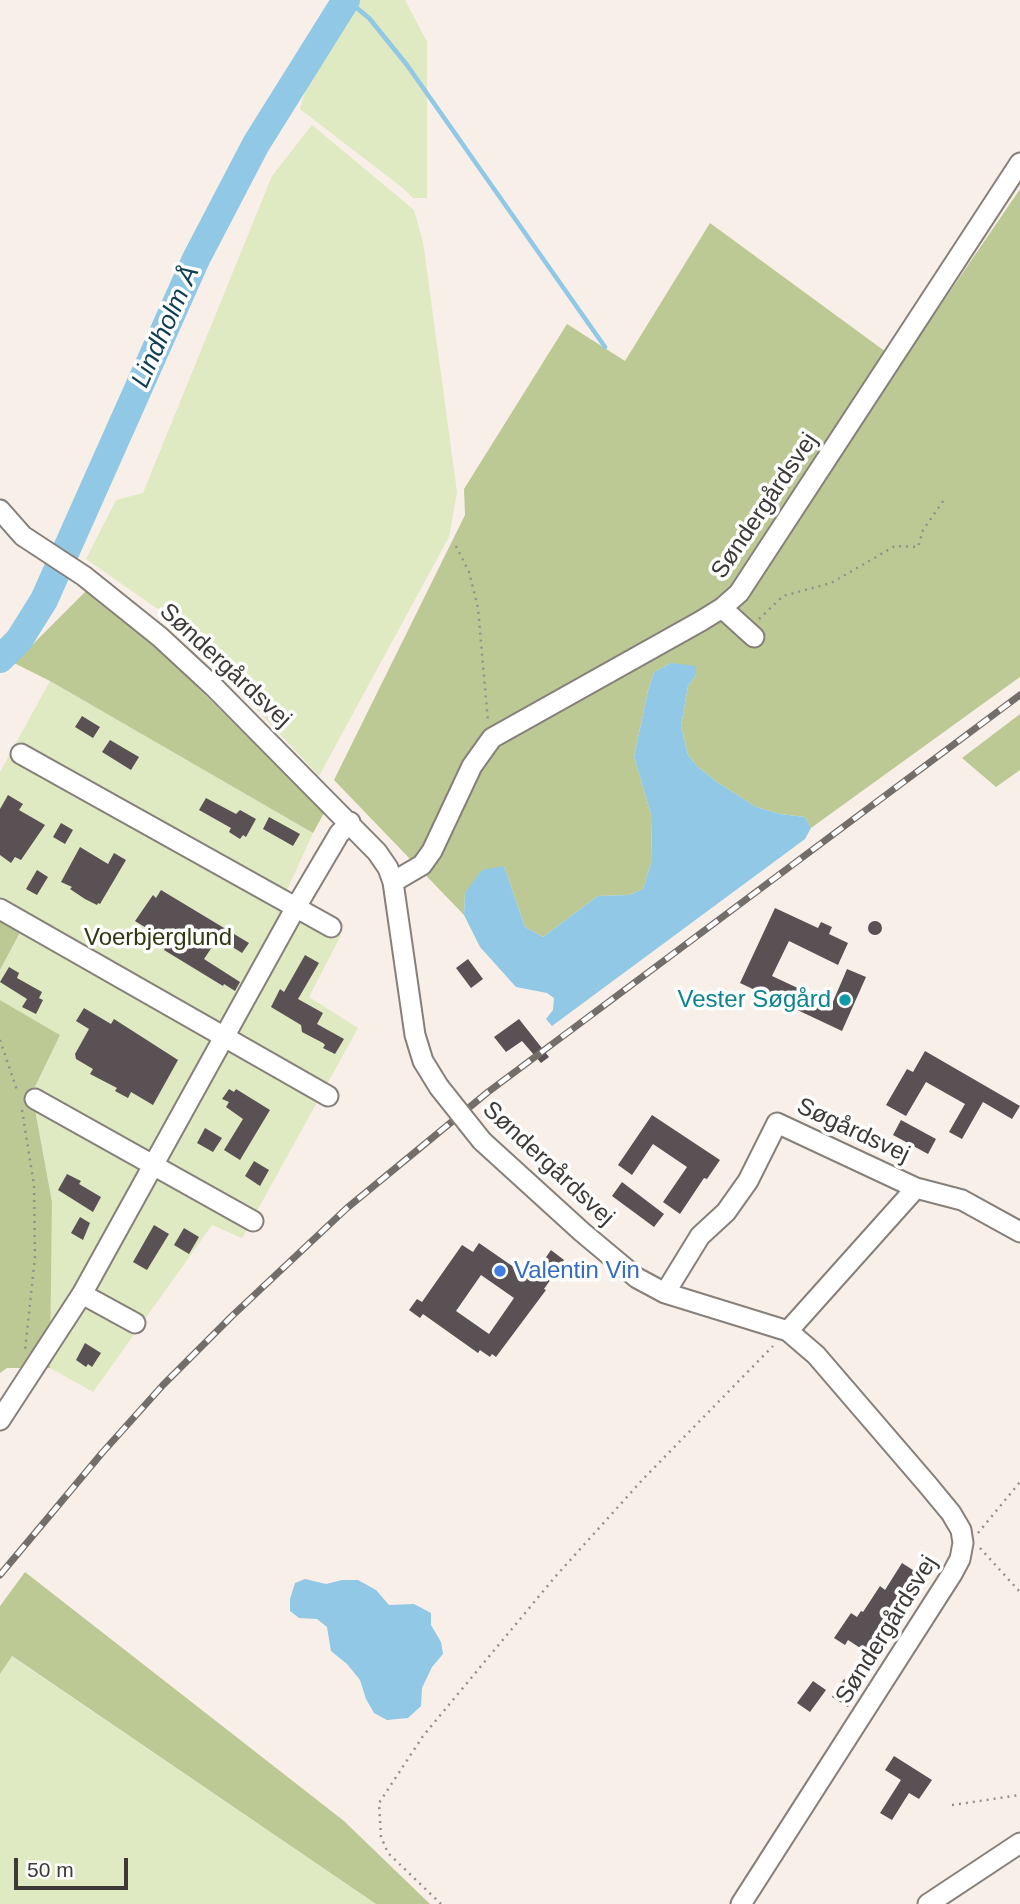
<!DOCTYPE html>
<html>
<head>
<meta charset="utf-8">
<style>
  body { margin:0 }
  #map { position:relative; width:1020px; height:1904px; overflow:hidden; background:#f8efe8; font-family:Helvetica,sans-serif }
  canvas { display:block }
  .scale { position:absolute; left:14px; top:1858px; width:114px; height:32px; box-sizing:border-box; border:4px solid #3d3937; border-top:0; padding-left:9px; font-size:21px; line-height:24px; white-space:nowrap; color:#3d3937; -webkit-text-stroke:5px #fefefe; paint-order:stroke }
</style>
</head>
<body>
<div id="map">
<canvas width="1020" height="1904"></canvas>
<div class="scale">50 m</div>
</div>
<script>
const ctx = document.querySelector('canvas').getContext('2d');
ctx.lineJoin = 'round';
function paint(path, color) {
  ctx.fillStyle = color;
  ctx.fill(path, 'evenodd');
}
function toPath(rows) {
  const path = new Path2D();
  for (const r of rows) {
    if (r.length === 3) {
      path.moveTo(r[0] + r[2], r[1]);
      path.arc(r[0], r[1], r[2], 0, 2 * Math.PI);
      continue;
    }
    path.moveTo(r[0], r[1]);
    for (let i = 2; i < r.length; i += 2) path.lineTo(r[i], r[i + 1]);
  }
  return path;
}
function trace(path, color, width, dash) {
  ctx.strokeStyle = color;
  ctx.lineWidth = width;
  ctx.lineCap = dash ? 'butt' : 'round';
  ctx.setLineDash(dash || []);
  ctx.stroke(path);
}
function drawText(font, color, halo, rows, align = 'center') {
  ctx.font = font + ' Helvetica,sans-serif';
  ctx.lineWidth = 7;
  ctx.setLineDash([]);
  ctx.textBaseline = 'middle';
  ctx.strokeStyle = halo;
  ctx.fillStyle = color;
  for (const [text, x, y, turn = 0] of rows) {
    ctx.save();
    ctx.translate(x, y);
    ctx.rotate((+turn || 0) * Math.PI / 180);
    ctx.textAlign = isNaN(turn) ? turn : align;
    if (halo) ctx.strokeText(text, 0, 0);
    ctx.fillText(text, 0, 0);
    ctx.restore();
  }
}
paint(toPath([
  [358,0,405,0,427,42,427,198,413,198,404,189,300,109,310,74],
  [312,125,414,210,423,242,457,492,449,537,319,776,172,619,86,559,116,500,143,493,272,176],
  [50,681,313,833,287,890,341,935,309,997,358,1028,242,1238,212,1225,93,1392,50,1368,52,1202,32,1093,60,1035,0,1000,0,970,21,932,0,918,0,772],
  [11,1656,376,1904,0,1904,0,1674]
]), '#dfe9c2');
paint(toPath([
  [1020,189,1020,677,811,828,805,817,780,814,756,807,717,782,697,766,688,755,681,726,688,686,696,675,671,663,654,672,648,691,634,757,651,814,652,860,643,889,629,895,598,896,543,937,525,927,504,866,465,893,464,915,334,780,465,515,464,489,567,324,625,361,710,223,901,363],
  [87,590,167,657,324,813,313,833,50,681,14,663],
  [1020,714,1020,770,996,787,962,758],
  [0,918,21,931,0,970],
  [0,1000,60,1035,32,1093,52,1202,50,1368,7,1368,0,1373],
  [25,1572,344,1821,430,1904,376,1904,12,1656,0,1674,0,1606]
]), '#bdc995');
paint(toPath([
  [671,663,696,666,696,675,688,686,681,726,688,755,697,766,717,782,756,807,780,814,805,817,811,828,805,839,552,1026,546,1019,553,1010,554,998,547,993,516,987,480,947,464,915,465,893,482,870,504,866,525,927,543,937,598,896,629,895,643,889,652,860,651,814,634,757,648,691,654,672],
  [305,1579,326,1584,342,1580,358,1580,376,1590,389,1605,414,1604,431,1613,431,1625,441,1642,443,1654,432,1667,422,1688,421,1706,408,1718,387,1720,374,1713,366,1699,360,1680,347,1664,331,1651,327,1627,317,1619,299,1618,290,1611,290,1599,295,1583]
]), '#90c8e5');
trace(toPath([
  [347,0,369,18,407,65,605,347]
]), '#90c8e5', 4.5);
trace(toPath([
  [0,659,19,640,44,600,196,259,256,144,346,0]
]), '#90c8e5', 28);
paint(toPath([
  [82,716,100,727,93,738,75,727],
  [110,740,139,757,131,770,102,752],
  [8,795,23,804,19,810,45,825,21,860,15,857,11,863,0,855,0,809],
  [206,798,236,814,240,810,256,819,246,837,243,835,240,839,229,832,231,828,199,810],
  [269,817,300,834,293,846,263,829],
  [61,823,73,830,65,844,53,837],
  [80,847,108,864,114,853,126,860,100,904,98,903,97,905,85,899,70,889,72,887,61,882],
  [37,870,48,877,37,895,26,889],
  [161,890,249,943,242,953,218,938,204,959,240,982,235,991,224,984,223,986,164,950,169,942,135,921,153,895,156,898],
  [775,908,818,928,821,922,832,927,829,934,848,943,838,965,789,941,772,976,832,1004,847,969,866,977,842,1031,740,983],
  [875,928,7],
  [305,955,319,963,298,999,323,1013,317,1024,344,1039,335,1054,323,1048,325,1045,323,1043,302,1032,301,1025,271,1007,280,989,284,992],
  [468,959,483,979,471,988,456,968],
  [9,967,19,973,17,978,42,992,39,998,43,1000,36,1014,22,1007,27,999,0,982],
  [84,1008,111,1024,114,1019,178,1060,153,1105,131,1092,128,1098,115,1091,117,1088,90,1074,93,1069,76,1059,75,1054,89,1029,76,1021],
  [519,1019,549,1057,541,1063,522,1041,506,1052,494,1037],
  [925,1051,1020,1106,1012,1119,983,1102,962,1139,949,1132,965,1104,926,1082,906,1116,886,1105,907,1069,913,1072],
  [229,1089,234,1092,236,1089,270,1110,240,1160,224,1150,243,1119,226,1107,229,1102,222,1099],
  [652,1115,720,1160,707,1179,704,1178,680,1214,663,1202,687,1167,653,1144,632,1175,618,1165],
  [901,1120,936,1139,928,1154,893,1135],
  [205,1128,222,1138,213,1152,197,1143],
  [254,1161,269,1170,260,1186,245,1176],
  [67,1174,81,1181,79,1184,101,1197,93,1212,58,1190],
  [622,1182,664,1214,654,1227,612,1196],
  [80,1217,90,1223,83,1240,71,1233],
  [154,1225,169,1234,147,1270,133,1262],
  [184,1228,199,1237,189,1254,174,1245],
  [479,1243,531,1279,551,1250,564,1260,544,1289,546,1290,496,1357,492,1354,490,1357,480,1350,478,1353,423,1314,420,1318,409,1310,417,1299,422,1302,462,1245,473,1252],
  [481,1275,514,1298,489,1334,456,1311],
  [85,1343,101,1353,92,1367,88,1364,86,1367,76,1360],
  [902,1563,927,1579,902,1616,891,1609,877,1629,891,1638,877,1659,848,1640,845,1645,834,1638,851,1613,857,1617,861,1611,863,1612,880,1586,885,1590],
  [844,1679,859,1689,848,1707,832,1697],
  [813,1681,826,1690,810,1712,797,1703],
  [894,1756,932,1780,919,1799,909,1793,892,1820,880,1813,901,1780,885,1770]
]), '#5a5154');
const minor = toPath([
  [0,510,23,536,84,576,160,637,214,687,377,852,388,868,393,882,415,1035,423,1061,439,1087],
  [722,608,754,637],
  [21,754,331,927],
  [393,882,422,865,432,851,472,766,492,738,701,621,722,608,739,593,1020,163],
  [0,909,328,1096],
  [35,1099,253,1221],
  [482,1141,582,1232,637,1278,665,1293,788,1331,816,1355,927,1484,951,1513,961,1530,963,1543,960,1559,952,1574,741,1904],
  [665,1293,700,1236,726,1212,748,1181,777,1123,916,1188,962,1200,1020,1232],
  [82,1294,135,1323],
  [788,1331,916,1188],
  [0,1420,82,1294,296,907,339,834,350,822],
  [928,1904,1020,1843]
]);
trace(minor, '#87807a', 23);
trace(toPath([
  [456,546,469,572,478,608,488,722],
  [759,619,783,596,831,583,895,546,918,547,923,530,946,497],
  [0,1040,18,1093],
  [22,1110,34,1185,35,1257,25,1350],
  [978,1533,1020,1482],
  [980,1548,1020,1592],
  [952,1805,1020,1795],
  [441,1904,388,1853,381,1837,379,1803,423,1736,555,1577,644,1478,773,1346]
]), '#96908b', 2.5, [2, 5]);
trace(minor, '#fff', 19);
const rail = toPath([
  [0,1575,102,1453,163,1385,232,1316,347,1208,488,1092,1020,695]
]);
trace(rail, '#746e6b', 7);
trace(rail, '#fefefe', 4.5, [13]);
const minorBridge = toPath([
  [439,1087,482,1141]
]);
trace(minorBridge, '#87807a', 23, []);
trace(minorBridge, '#fff', 19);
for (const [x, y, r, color] of [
  [845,1000,7,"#0f9aa8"],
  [500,1271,7,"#3f7fe0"]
]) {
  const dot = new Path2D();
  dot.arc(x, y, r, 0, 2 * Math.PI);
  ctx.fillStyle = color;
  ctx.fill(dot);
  trace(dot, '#fefefe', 2.5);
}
drawText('24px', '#3d3937', '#fefefe', [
  ["Søndergårdsvej",765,506,-56],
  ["Søndergårdsvej",225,666,43],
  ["Søgårdsvej",853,1131,25],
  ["Søndergårdsvej",548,1164,43],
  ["Søndergårdsvej",887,1630,-58]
]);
drawText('24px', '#313811', '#fefefe', [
  ["Voerbjerglund",158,938]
]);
drawText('24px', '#0d838f', '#fefefe', [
  ["Vester Søgård",831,1000]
], 'right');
drawText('24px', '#366cbe', '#fefefe', [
  ["Valentin Vin",514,1271]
], 'left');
drawText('italic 26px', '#0f3e53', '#fefefe', [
  ["Lindholm Å",166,327,-66]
]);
</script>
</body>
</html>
